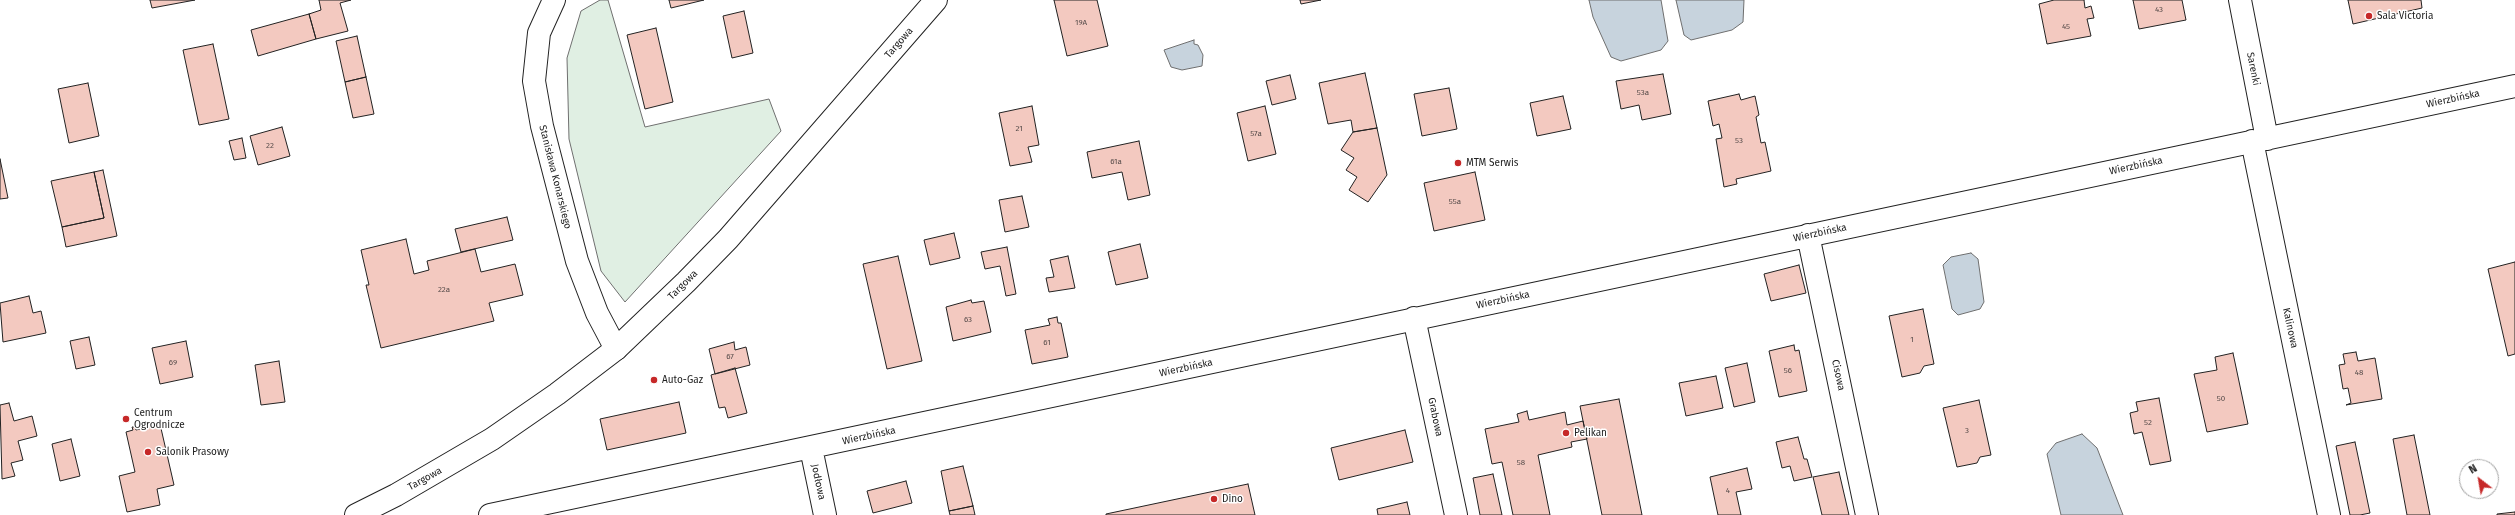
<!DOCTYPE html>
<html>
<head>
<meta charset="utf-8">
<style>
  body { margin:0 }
  #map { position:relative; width:2515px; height:515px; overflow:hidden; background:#fff; font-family:"Fira Sans",sans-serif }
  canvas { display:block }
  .north { position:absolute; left:2459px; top:459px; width:40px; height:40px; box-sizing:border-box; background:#fff; border:1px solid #a7a7a7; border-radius:50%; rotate:329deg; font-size:11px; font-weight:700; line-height:16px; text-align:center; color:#222 }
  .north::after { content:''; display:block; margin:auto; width:14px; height:18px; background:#c62828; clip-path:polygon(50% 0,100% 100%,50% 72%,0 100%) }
</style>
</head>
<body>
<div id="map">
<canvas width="2515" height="515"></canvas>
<div class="north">N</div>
</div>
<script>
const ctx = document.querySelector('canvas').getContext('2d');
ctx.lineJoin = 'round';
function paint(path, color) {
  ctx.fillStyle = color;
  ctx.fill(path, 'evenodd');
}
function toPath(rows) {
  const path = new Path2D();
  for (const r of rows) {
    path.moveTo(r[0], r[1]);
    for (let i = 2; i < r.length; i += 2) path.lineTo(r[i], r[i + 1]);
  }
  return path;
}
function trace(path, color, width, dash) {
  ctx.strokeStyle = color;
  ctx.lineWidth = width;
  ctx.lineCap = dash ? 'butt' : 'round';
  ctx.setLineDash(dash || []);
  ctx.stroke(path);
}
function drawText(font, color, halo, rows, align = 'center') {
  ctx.font = font + ' "Fira Sans",sans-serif';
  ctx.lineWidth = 3;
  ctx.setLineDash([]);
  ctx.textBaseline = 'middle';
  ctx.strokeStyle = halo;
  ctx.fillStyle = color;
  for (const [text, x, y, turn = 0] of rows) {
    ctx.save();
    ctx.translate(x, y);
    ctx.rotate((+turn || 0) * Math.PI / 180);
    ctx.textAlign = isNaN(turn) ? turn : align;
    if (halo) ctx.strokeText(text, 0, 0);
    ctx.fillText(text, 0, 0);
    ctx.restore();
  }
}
const green = toPath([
  [600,0,608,0,645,127,769,99,781,131,625,302,601,271,569,139,567,58,581,11,600,0]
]);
paint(green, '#e0efe3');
trace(green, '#6f6f6f', 1);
const water = toPath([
  [1589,0,1661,0,1668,41,1661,50,1621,61,1611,57,1593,17,1589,0],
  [1676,0,1744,0,1743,22,1732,30,1691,40,1684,35,1676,0],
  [1194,40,1194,44,1198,45,1203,55,1202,66,1182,70,1171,67,1164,50,1194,40],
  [1971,253,1978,259,1984,302,1980,309,1958,315,1952,309,1943,265,1951,257,1971,253],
  [2082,434,2097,448,2123,515,2061,515,2047,454,2056,443,2082,434]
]);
paint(water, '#c7d3dd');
trace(water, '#6f6f6f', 1);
const building = toPath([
  [150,0,195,0,152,8,150,0],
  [319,0,351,0,340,3,348,31,316,39,309,14,321,10,319,0],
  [669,0,704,0,671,8,669,0],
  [1054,0,1097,0,1108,46,1067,56,1054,0],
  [1300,0,1321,0,1301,4,1300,0],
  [2084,0,2085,8,2091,6,2094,18,2087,19,2091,36,2047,44,2039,4,2054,0,2084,0],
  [2133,0,2182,0,2186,20,2139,29,2133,0],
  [2348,0,2421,0,2422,8,2353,24,2348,0],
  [744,11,753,53,732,58,723,16,744,11],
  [309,14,316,39,258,56,251,30,309,14],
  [656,28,673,102,645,109,627,35,656,28],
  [357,36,366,77,345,82,336,41,357,36],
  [213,44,229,119,199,125,183,50,213,44],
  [1365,73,1377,128,1353,132,1351,120,1328,124,1319,83,1365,73],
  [1663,74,1671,114,1642,120,1639,105,1621,109,1616,81,1663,74],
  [1290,75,1296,99,1272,105,1266,81,1290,75],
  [366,77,374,114,353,118,345,82,366,77],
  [88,83,99,136,69,143,58,89,88,83],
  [1449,88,1457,129,1422,136,1414,94,1449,88],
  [1739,94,1741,100,1755,96,1759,115,1756,117,1761,143,1765,142,1771,171,1736,179,1737,184,1724,187,1716,139,1722,138,1719,124,1713,126,1708,101,1739,94],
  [1563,96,1571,129,1537,136,1530,103,1563,96],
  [1032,106,1039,145,1028,147,1032,162,1010,166,999,113,1032,106],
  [1265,106,1276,154,1248,161,1237,113,1265,106],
  [282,127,290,156,258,165,250,136,282,127],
  [1377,128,1387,175,1368,202,1349,190,1357,177,1346,170,1354,158,1341,150,1353,132,1377,128],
  [242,138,246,158,234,160,229,141,242,138],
  [1139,141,1150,195,1128,200,1122,172,1092,178,1087,152,1139,141],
  [0,159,8,198,0,199,0,159],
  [103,170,117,236,66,247,62,227,104,218,94,172,103,170],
  [94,172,104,218,62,227,51,181,94,172],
  [1475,172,1485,220,1434,231,1424,183,1475,172],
  [1022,196,1029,227,1005,232,999,200,1022,196],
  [507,217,513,240,461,252,455,229,507,217],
  [954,233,960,258,930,265,924,240,954,233],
  [406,239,414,274,429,270,427,261,475,249,481,272,515,264,523,295,489,303,494,321,381,348,366,285,369,285,361,250,406,239],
  [1140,244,1148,278,1116,285,1108,252,1140,244],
  [1007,247,1016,294,1006,296,1000,266,985,269,981,252,1007,247],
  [898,256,922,361,887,369,863,264,898,256],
  [1068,256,1075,288,1049,292,1046,278,1054,277,1050,260,1068,256],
  [2515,262,2515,354,2508,356,2488,269,2515,262],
  [1799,265,1806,293,1771,301,1764,274,1799,265],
  [29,296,33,313,41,311,46,333,3,342,0,303,29,296],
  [971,300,972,303,984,301,991,332,953,341,946,307,971,300],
  [1923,309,1934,364,1924,366,1920,373,1902,377,1889,316,1923,309],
  [1057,317,1058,323,1061,323,1068,357,1032,364,1025,330,1050,325,1048,319,1057,317],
  [89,337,95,365,76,369,70,341,89,337],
  [186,341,193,377,160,384,152,348,186,341],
  [734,342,735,350,746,347,750,365,715,374,709,349,734,342],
  [1794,345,1795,351,1799,350,1807,391,1779,397,1769,351,1794,345],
  [2356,352,2358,361,2375,358,2382,399,2346,405,2351,403,2348,388,2343,389,2339,365,2345,364,2343,354,2356,352],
  [2233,353,2248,424,2207,432,2194,374,2217,370,2215,357,2233,353],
  [279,361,285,402,261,405,255,365,279,361],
  [1747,363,1755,402,1734,407,1725,368,1747,363],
  [735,368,747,413,728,418,725,407,719,408,711,375,735,368],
  [1716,376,1723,408,1686,416,1679,383,1716,376],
  [2159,398,2171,461,2150,465,2142,432,2134,434,2130,413,2138,411,2136,402,2159,398],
  [1619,399,1642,515,1602,515,1580,406,1619,399],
  [1979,400,1991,455,1980,457,1977,463,1957,467,1943,408,1979,400],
  [679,402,686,433,607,450,600,419,679,402],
  [9,403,14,421,32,416,37,436,18,441,23,460,11,463,15,476,2,479,0,405,9,403],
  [1527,411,1529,420,1565,412,1567,425,1583,421,1587,439,1571,442,1572,447,1538,455,1550,515,1513,515,1502,462,1492,464,1485,429,1519,422,1517,414,1527,411],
  [160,424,174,485,157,489,160,505,127,512,119,476,135,472,126,432,133,430,132,427,135,427,136,430,160,424],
  [1405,430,1413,462,1339,480,1331,448,1405,430],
  [2414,435,2430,515,2407,515,2393,439,2414,435],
  [1798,437,1804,459,1807,459,1812,477,1794,481,1790,466,1782,468,1776,442,1798,437],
  [71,439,80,476,60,481,52,444,71,439],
  [2355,442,2370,513,2360,515,2350,515,2336,446,2355,442],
  [963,466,973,506,949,511,941,471,963,466],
  [1747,468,1752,489,1736,492,1741,515,1718,515,1710,477,1747,468],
  [1839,472,1849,515,1822,515,1813,477,1839,472],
  [1493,474,1502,515,1480,515,1473,478,1493,474],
  [906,481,912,503,873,513,867,491,906,481],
  [1248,484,1255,515,1106,515,1106,514,1248,484],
  [1407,502,1410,515,1378,515,1377,509,1407,502],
  [973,506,975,515,950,515,949,511,973,506],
  [2515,512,2515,515,2497,515,2497,514,2515,512]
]);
paint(building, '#f3c9c0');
trace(building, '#222', 1);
const minor = toPath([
  [554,0,539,33,534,81,542,126,577,261,597,313,616,349],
  [2240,0,2267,139],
  [2252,141,2329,515],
  [1808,235,1867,515],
  [1414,318,1456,515],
  [811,448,825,515],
  [490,515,2515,86]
]);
const major = toPath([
  [356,515,396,495,492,439,557,394,616,349,686,282,728,239,936,0]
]);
trace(minor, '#222', 24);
trace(major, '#222', 24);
trace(minor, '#fff', 22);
trace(major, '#fff', 22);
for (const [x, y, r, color] of [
  [2369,16,4,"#c62828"],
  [1458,163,4,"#c62828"],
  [654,380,4,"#c62828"],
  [126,419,4,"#c62828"],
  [1566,433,4,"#c62828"],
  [148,452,4,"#c62828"],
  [1214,499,4,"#c62828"]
]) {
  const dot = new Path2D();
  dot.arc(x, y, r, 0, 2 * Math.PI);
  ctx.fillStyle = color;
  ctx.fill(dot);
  trace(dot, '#fff', 1.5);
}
drawText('8px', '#564c4a', null, [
  ["43",2159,10],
  ["19A",1081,23],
  ["45",2066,27],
  ["53a",1643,93],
  ["21",1019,129],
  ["57a",1256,134],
  ["53",1739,141],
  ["22",270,146],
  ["61a",1116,162],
  ["55a",1455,202],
  ["22a",444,290],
  ["63",968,320],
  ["1",1912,340],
  ["61",1047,343],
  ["67",730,357],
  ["69",173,363],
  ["56",1788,371],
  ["48",2359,373],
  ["50",2221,399],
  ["52",2148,423],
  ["3",1967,431],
  ["58",1521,463],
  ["4",1728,491]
]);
drawText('10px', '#222', '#fff', [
  ["Sala Victoria",2377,16],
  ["MTM Serwis",1466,163],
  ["Auto-Gaz",662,380],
  ["Centrum",134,413],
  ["Ogrodnicze",134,425],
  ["Pelikan",1574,433],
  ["Salonik Prasowy",156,452],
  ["Dino",1222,499]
], 'left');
drawText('10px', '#222', '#fff', [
  ["Targowa",899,43,-49],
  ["Sarenki",2253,69,79],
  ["Wierzbińska",2453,99,-12],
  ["Wierzbińska",2136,166,-12],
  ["Stanisława Konarskiego",555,177,76],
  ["Wierzbińska",1820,233,-12],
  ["Targowa",683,285,-45],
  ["Wierzbińska",1503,300,-12],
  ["Kalinowa",2290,328,78],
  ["Wierzbińska",1186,368,-12],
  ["Cisowa",1838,375,78],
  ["Grabowa",1435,417,78],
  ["Wierzbińska",869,436,-12],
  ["Targowa",425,479,-29],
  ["Jodłowa",818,482,78]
]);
</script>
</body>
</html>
